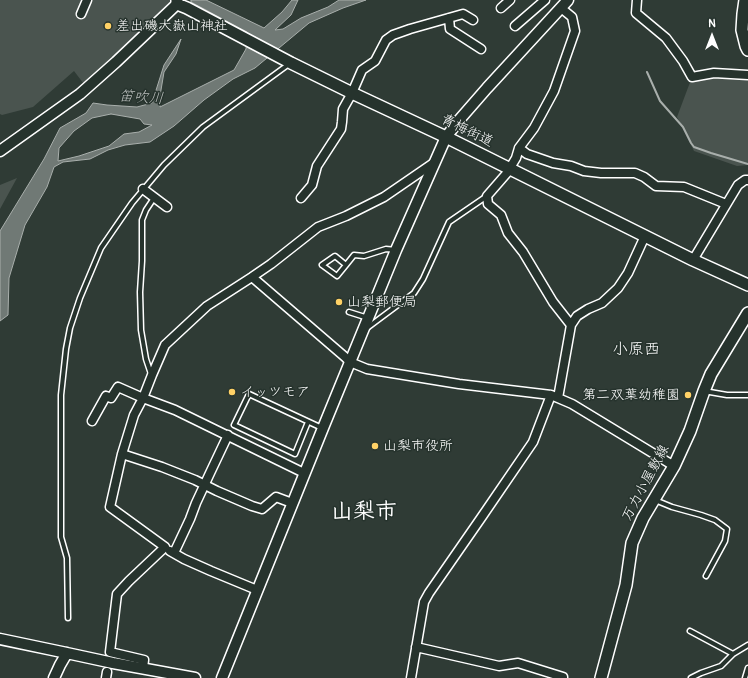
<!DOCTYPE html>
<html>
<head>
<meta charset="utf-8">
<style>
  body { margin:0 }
  #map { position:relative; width:748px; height:678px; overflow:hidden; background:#2f3b35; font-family:Pangolin,sans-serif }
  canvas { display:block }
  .north { position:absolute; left:692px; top:16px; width:40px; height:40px; -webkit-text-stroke:3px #26332d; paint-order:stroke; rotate:0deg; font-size:11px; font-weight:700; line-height:16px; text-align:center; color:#fff }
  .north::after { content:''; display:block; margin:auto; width:14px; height:18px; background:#fff; clip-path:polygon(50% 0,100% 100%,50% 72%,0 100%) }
</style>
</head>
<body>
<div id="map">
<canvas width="748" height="678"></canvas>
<div class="north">N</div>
</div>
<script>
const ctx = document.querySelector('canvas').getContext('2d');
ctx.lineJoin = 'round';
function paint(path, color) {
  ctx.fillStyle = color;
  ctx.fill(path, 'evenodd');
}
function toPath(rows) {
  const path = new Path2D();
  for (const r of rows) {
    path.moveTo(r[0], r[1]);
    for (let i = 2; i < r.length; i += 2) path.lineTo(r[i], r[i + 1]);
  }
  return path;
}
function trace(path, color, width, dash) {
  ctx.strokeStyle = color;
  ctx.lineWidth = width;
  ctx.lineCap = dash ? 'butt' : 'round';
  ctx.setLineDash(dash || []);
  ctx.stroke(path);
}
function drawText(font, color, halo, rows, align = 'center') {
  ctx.font = font + ' Pangolin,"Klee One",sans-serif';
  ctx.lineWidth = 3;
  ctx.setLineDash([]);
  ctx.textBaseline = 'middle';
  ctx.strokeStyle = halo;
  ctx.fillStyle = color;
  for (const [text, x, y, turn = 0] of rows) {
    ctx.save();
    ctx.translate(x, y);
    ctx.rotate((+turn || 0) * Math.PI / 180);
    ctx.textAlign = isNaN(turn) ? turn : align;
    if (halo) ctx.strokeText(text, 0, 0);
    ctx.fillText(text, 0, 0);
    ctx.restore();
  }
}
paint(toPath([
  [0,0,177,0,87,88,74,71,33,107,2,115,0,114],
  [748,75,748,165,737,166,694,151,677,117,692,77],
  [17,178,0,209,0,185]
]), '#4a544f');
const water = toPath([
  [191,0,206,0,264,28,282,12,292,0,298,0,291,15,275,30,283,29,301,18,328,7,339,0,366,0,343,8,309,23,255,68,233,79,204,100,174,126,150,142,125,145,108,150,90,159,63,162,54,167,47,187,25,225,9,278,8,315,0,321,0,231,44,159,60,128,86,113,93,103,107,105,137,107,152,103,164,65,181,39,176,54,164,72,161,90,160,107,234,70,246,49,247,32,191,2,191,0],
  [111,114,140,119,144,124,152,125,139,132,124,134,109,146,79,156,58,161,59,148,74,131,92,118,111,114]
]);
paint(water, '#707975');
trace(water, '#a9afac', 1);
trace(toPath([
  [647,72,660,101,683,127,691,143,694,147,711,153,748,164]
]), '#a9afac', 2);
const service = toPath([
  [346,265,335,256,322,265,337,276,346,265,354,255,364,256,386,249,396,250],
  [349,312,368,318],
  [367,328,414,293,423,279,449,222,487,196],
  [151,374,146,359,141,330,140,292,142,261,142,220,146,210,154,198],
  [704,391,727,395,748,395],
  [308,422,295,454,234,425,249,394,322,428],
  [655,500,672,507,701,515,715,520,727,529,725,541,706,576],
  [68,618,67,558,61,537,61,395,66,349,70,328,80,298,101,248,132,203,164,165,203,127,289,64],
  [690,631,733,654],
  [691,678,701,673,721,666,733,654,748,645],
  [745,678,748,668]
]);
const minor = toPath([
  [637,0,636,13,666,38,683,61,692,77,714,73,748,75],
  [501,8,510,0],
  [561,8,572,17,575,31,554,91,534,128,519,148,516,158,507,173,487,196,488,204,501,215,508,233,523,252,553,302,571,325],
  [81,14,87,0],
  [449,18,450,29,481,49],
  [515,26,545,0],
  [519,148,527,154,553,163,571,166,584,171,601,173,635,173,644,177,656,186,684,187,726,204],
  [143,189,167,207],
  [301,198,312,185,317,166,341,129,342,122,343,109,352,93,362,70,375,61,386,40,393,35,410,29,463,14,473,20],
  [693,260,738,185,745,180,748,180],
  [252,277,345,357,350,362,367,369,459,384,551,395,572,404,674,466],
  [558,398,571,325,577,316,588,309,602,303,618,288,628,273,645,236],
  [92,421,106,396,111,398,118,387,143,398,175,410,304,473],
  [122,454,162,467,195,480,217,491,252,506,262,509,276,497,292,503],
  [170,551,184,559,211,571,257,590],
  [174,553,190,519,196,503,210,473,228,435],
  [416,647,499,666,518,663,563,677,563,678],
  [143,668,144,660,110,652,117,594,129,581,165,547,110,507,122,454,134,415,143,398,152,375,165,345,207,306,252,277,271,264,318,227,346,216,384,197,435,162],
  [106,678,107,672],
  [411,678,424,602,429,593,481,518,533,442,551,395]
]);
const tertiary = toPath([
  [0,151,80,94,116,62,177,4],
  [0,639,62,652,113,663,195,678],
  [54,678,60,665,67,653],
  [222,678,323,428,396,250,446,137,460,119,487,88,568,0]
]);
const secondary = toPath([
  [177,0,177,4,187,8,291,63,352,93,446,137,693,260,748,285],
  [745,0,743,14,742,30,746,46,748,50],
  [601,678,626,585,632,543,643,518,674,466,690,431,704,391,711,374,748,313]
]);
trace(service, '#fff', 7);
trace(minor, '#fff', 11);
trace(tertiary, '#fff', 13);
trace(secondary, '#fff', 14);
trace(service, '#26332d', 4);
trace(minor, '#26332d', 8);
trace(tertiary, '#26332d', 10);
trace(secondary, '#26332d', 11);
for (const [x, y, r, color] of [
  [108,26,4,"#ffd166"],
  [339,302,4,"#ffd166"],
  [232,392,4,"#ffd166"],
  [688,395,4,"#ffd166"],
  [375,446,4,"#ffd166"]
]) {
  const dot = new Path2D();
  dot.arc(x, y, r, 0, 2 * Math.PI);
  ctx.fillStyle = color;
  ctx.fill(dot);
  trace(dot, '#26332d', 1.5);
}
drawText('14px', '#fff', '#26332d', [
  ["差出磯大嶽山神社",116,26],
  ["山梨郵便局",347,302],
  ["イッツモア",240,392],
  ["第二双葉幼稚園",680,395,"right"],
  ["山梨市役所",383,446]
], 'left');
drawText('14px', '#fff', '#26332d', [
  ["青梅街道",467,131,26],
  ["万力小屋敷線",646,483,-62]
]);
drawText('italic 15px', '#b8bcba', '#26332d', [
  ["笛吹川",141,98,4]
]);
drawText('16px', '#fff', '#26332d', [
  ["小原西",636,350]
]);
drawText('bold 22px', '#fff', '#26332d', [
  ["山梨市",364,512]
]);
</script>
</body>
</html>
